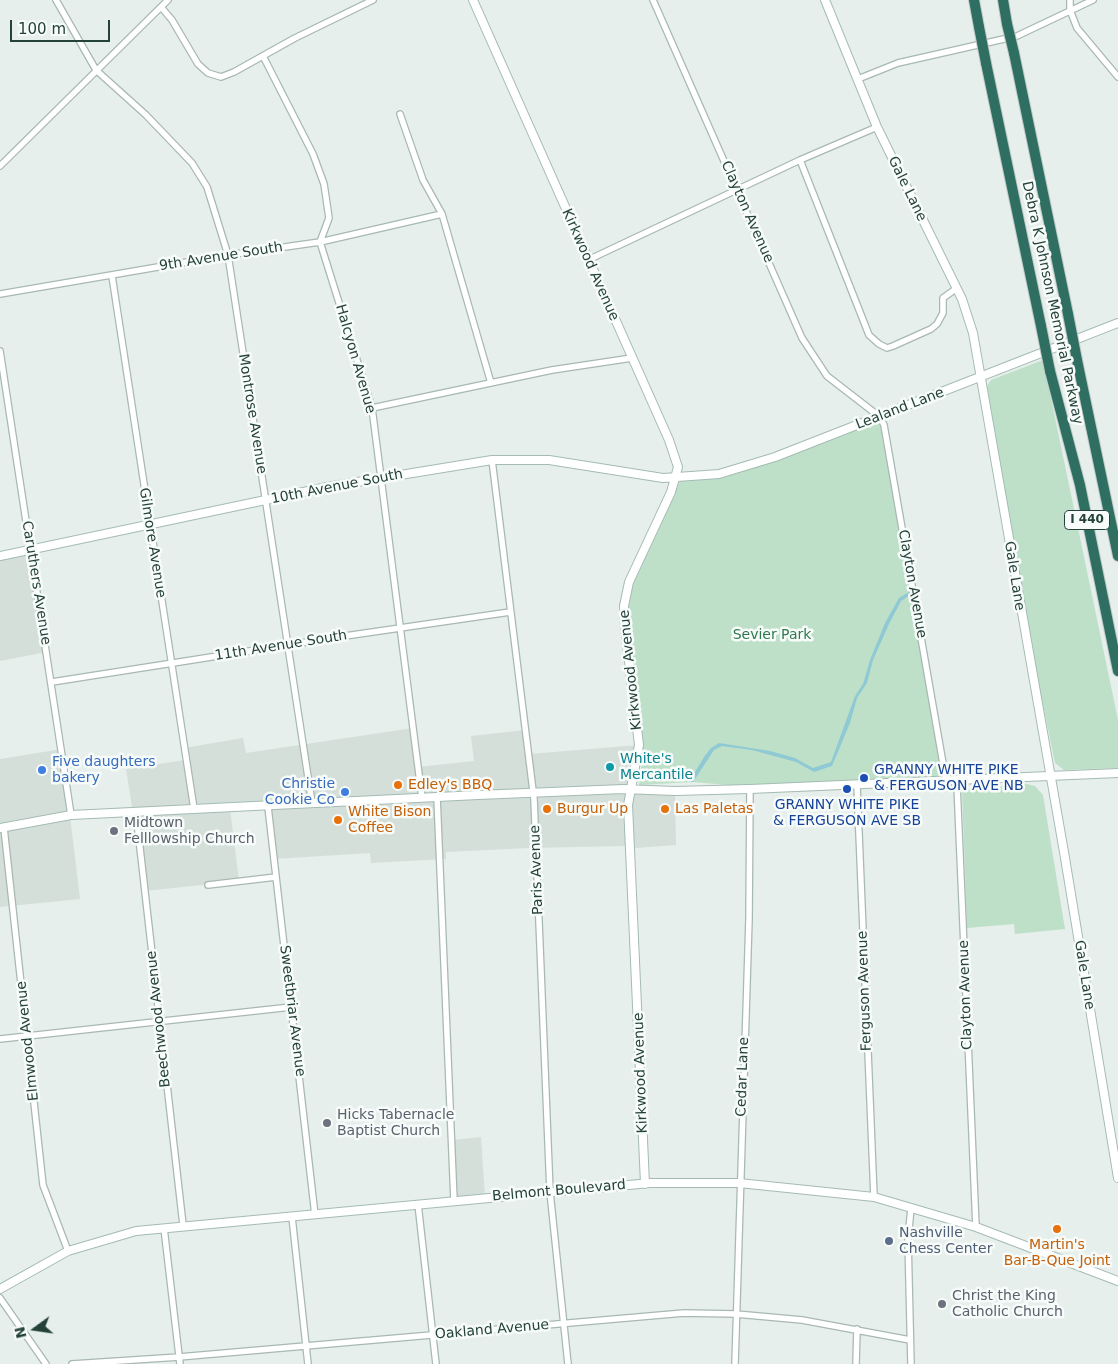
<!DOCTYPE html>
<html>
<head>
<meta charset="utf-8">
<style>
  body { margin:0 }
  #map { position:relative; width:1118px; height:1364px; overflow:hidden; background:#e6efeb; font-family:"DejaVu Sans",sans-serif }
  canvas { display:block }
  .north { position:absolute; left:10px; top:1304px; width:50px; height:50px; -webkit-text-stroke:4px #f7fbf9; paint-order:stroke; rotate:256deg; font-size:14px; font-weight:700; line-height:20px; text-align:center; color:#24423a }
  .north::after { content:''; display:block; margin:auto; width:18px; height:22px; background:#24423a; clip-path:polygon(50% 0,100% 100%,50% 72%,0 100%) }
  .scale { position:absolute; left:10px; top:20px; width:100px; height:22px; box-sizing:border-box; border:2px solid #24423a; border-top:0; padding-left:6px; font-size:15px; line-height:18px; white-space:nowrap; color:#24423a; -webkit-text-stroke:4px #f7fbf9; paint-order:stroke }
</style>
</head>
<body>
<div id="map">
<canvas width="1118" height="1364"></canvas>
<div class="north">N</div>
<div class="scale">100 m</div>
</div>
<script>
const ctx = document.querySelector('canvas').getContext('2d');
ctx.lineJoin = 'round';
function paint(path, color) {
  ctx.fillStyle = color;
  ctx.fill(path, 'evenodd');
}
function toPath(rows) {
  const path = new Path2D();
  for (const r of rows) {
    path.moveTo(r[0], r[1]);
    for (let i = 2; i < r.length; i += 2) path.lineTo(r[i], r[i + 1]);
  }
  return path;
}
function trace(path, color, width, dash) {
  ctx.strokeStyle = color;
  ctx.lineWidth = width;
  ctx.lineCap = dash ? 'butt' : 'round';
  ctx.setLineDash(dash || []);
  ctx.stroke(path);
}
function drawText(font, color, halo, rows, align = 'center') {
  ctx.font = font + ' "DejaVu Sans",sans-serif';
  ctx.lineWidth = 5;
  ctx.setLineDash([]);
  ctx.textBaseline = 'middle';
  ctx.strokeStyle = halo;
  ctx.fillStyle = color;
  for (const [text, x, y, turn = 0] of rows) {
    ctx.save();
    ctx.translate(x, y);
    ctx.rotate((+turn || 0) * Math.PI / 180);
    ctx.textAlign = isNaN(turn) ? turn : align;
    if (halo) ctx.strokeText(text, 0, 0);
    ctx.fillText(text, 0, 0);
    ctx.restore();
  }
}
paint(toPath([
  [30,549,47,652,0,661,0,556],
  [413,728,418,767,474,761,471,736,525,730,529,754,639,745,630,790,675,791,676,845,635,848,625,846,529,848,446,852,446,859,371,863,370,853,274,859,267,807,230,809,239,881,145,891,136,813,133,813,126,769,185,760,184,748,243,738,246,753],
  [62,749,80,899,0,907,0,759],
  [481,1137,485,1198,454,1201,451,1140]
]), '#d4dfda');
paint(toPath([
  [1043,360,1118,720,1118,768,1064,770,1055,763,1030,641,987,386,991,380],
  [881,419,942,776,739,786,693,782,639,785,643,752,627,619,628,603,637,572,680,481,711,478,738,473],
  [1027,784,1035,786,1043,795,1065,929,1015,934,1014,924,967,928,962,790]
]), '#bfe0c8');
paint(toPath([
  [909,592,910,595,901,601,889,624,873,660,867,683,857,698,850,723,832,766,814,772,796,762,752,750,722,746,714,750,693,782,689,782,704,757,711,748,719,743,770,751,795,758,813,768,831,762,855,696,863,684,870,660,885,623,899,598]
]), '#8ec9d4');
const street = toPath([
  [56,0,96,70,146,115,192,163,207,187,228,255,312,803],
  [653,0,802,338,827,376,880,417,884,425,945,775,957,785,976,1227],
  [1070,0,1070,10,1077,28,1118,77],
  [161,7,172,20,198,64,208,73,221,77,234,72,295,38,373,0],
  [263,56,313,154,324,184,329,218,320,242,372,408,422,798],
  [858,79,898,63,1017,36,1093,0],
  [400,114,423,180,442,214,491,383],
  [800,160,869,335,879,344,887,348,893,346,931,329,937,324,943,313,943,298,957,288],
  [0,166,168,0],
  [588,260,800,160,877,127],
  [112,276,194,809],
  [0,294,228,255,320,242,442,214],
  [0,351,71,815],
  [372,408,552,370,632,358],
  [492,460,534,799,550,1192,568,1364],
  [52,682,345,636,510,612],
  [857,785,874,1197],
  [437,797,454,1201],
  [268,807,315,1215],
  [136,813,183,1225],
  [4,828,43,1185,68,1251],
  [208,885,276,877],
  [0,1039,291,1007],
  [418,1204,436,1364],
  [911,1208,908,1239,911,1364],
  [292,1217,308,1364],
  [164,1228,180,1364],
  [0,1298,46,1364],
  [72,1364,179,1357,684,1313,736,1314,802,1320,910,1340],
  [735,1364,749,919,750,789],
  [856,1364,857,1329]
]);
const secondary = toPath([
  [473,0,669,440,678,467,671,492,629,582,624,606,625,628,639,745,628,805,645,1184],
  [825,0,877,127,962,299,973,333,1064,852,1118,1178],
  [0,556,327,487,492,460,549,460,663,478,719,474,775,457,1118,323],
  [0,828,71,815,478,795,623,789,675,791,750,789,1118,773],
  [0,1289,68,1251,136,1231,650,1183,739,1183,874,1197,976,1227,1118,1281]
]);
const highway = toPath([
  [974,0,979,27],
  [1003,0,1007,24],
  [1014,53,1068,314],
  [986,63,1041,326],
  [1077,360,1118,556],
  [1050,371,1080,485,1118,671]
]);
trace(street, '#a8b8b2', 8);
trace(secondary, '#a4bbb3', 10);
trace(highway, '#c2cac8', 12);
trace(street, '#fff', 5.5);
trace(secondary, '#fff', 8);
trace(highway, '#2f6f62', 10);
const highwayBridge = toPath([
  [1007,24,1014,53],
  [979,27,986,63],
  [1068,314,1077,360],
  [1041,326,1050,371]
]);
trace(highwayBridge, '#c2cac8', 12, []);
trace(highwayBridge, '#2f6f62', 10);
for (const [x, y, r, color] of [
  [610,767,5,"#0f9aa8"],
  [42,770,5,"#3f7fe0"],
  [864,778,5,"#1a4fb4"],
  [398,785,5,"#e8710a"],
  [847,789,5,"#1a4fb4"],
  [345,792,5,"#3f7fe0"],
  [547,809,5,"#e8710a"],
  [665,809,5,"#e8710a"],
  [338,820,5,"#e8710a"],
  [114,831,5,"#6b7280"],
  [327,1123,5,"#6b7280"],
  [1057,1229,5,"#e8710a"],
  [889,1241,5,"#5c6f8a"],
  [942,1304,5,"#6b7280"]
]) {
  const dot = new Path2D();
  dot.arc(x, y, r, 0, 2 * Math.PI);
  ctx.fillStyle = color;
  ctx.fill(dot);
  trace(dot, '#f7fbf9', 2);
}
for (const [x, y, w] of [
  [1087,520,45]
]) {
  const box = new Path2D();
  box.roundRect(x - w / 2, y - 9.5, w, 19, 4);
  ctx.fillStyle = '#f7fbf9';
  ctx.fill(box);
  trace(box, '#24423a', 1);
}
drawText('bold 12px', '#24423a', null, [
  ["I 440",1087,520]
]);
drawText('14px', '#24423a', '#f7fbf9', [
  ["Gale Lane",907,189,64],
  ["Clayton Avenue",747,212,66],
  ["9th Avenue South",221,257,-9],
  ["Kirkwood Avenue",590,265,66],
  ["Debra K Johnson Memorial Parkway",1052,303,78],
  ["Halcyon Avenue",355,359,74],
  ["Lealand Lane",900,409,-21],
  ["Montrose Avenue",252,414,81],
  ["10th Avenue South",337,487,-11],
  ["Gilmore Avenue",152,543,81],
  ["Gale Lane",1014,576,81],
  ["Caruthers Avenue",36,583,81],
  ["Clayton Avenue",912,584,80],
  ["11th Avenue South",281,646,-9],
  ["Kirkwood Avenue",631,670,-96],
  ["Paris Avenue",537,870,-92],
  ["Gale Lane",1084,975,81],
  ["Ferguson Avenue",865,991,-92],
  ["Clayton Avenue",966,995,-92],
  ["Sweetbriar Avenue",292,1011,83],
  ["Beechwood Avenue",159,1019,-96],
  ["Elmwood Avenue",28,1041,-96],
  ["Kirkwood Avenue",641,1073,-92],
  ["Cedar Lane",743,1077,-88],
  ["Belmont Boulevard",559,1191,-5],
  ["Oakland Avenue",492,1330,-5]
]);
drawText('14px', '#2d7a4b', '#f7fbf9', [
  ["Sevier Park",772,635]
]);
drawText('14px', '#0d838f', '#f7fbf9', [
  ["White's",620,759],
  ["Mercantile",620,775]
], 'left');
drawText('14px', '#366cbe', '#f7fbf9', [
  ["Five daughters",52,762],
  ["bakery",52,778],
  ["Christie",335,784,"right"],
  ["Cookie Co",335,800,"right"]
], 'left');
drawText('14px', '#164399', '#f7fbf9', [
  ["GRANNY WHITE PIKE",874,770],
  ["& FERGUSON AVE NB",874,786],
  ["GRANNY WHITE PIKE",847,805,"center"],
  ["& FERGUSON AVE SB",847,821,"center"]
], 'left');
drawText('14px', '#c56008', '#f7fbf9', [
  ["Edley's BBQ",408,785],
  ["Burgur Up",557,809],
  ["Las Paletas",675,809],
  ["White Bison",348,812],
  ["Coffee",348,828],
  ["Martin's",1057,1245,"center"],
  ["Bar-B-Que Joint",1057,1261,"center"]
], 'left');
drawText('14px', '#5b616d', '#f7fbf9', [
  ["Midtown",124,823],
  ["Felllowship Church",124,839],
  ["Hicks Tabernacle",337,1115],
  ["Baptist Church",337,1131],
  ["Christ the King",952,1296],
  ["Catholic Church",952,1312]
], 'left');
drawText('14px', '#4e5e75', '#f7fbf9', [
  ["Nashville",899,1233],
  ["Chess Center",899,1249]
], 'left');
</script>
</body>
</html>
